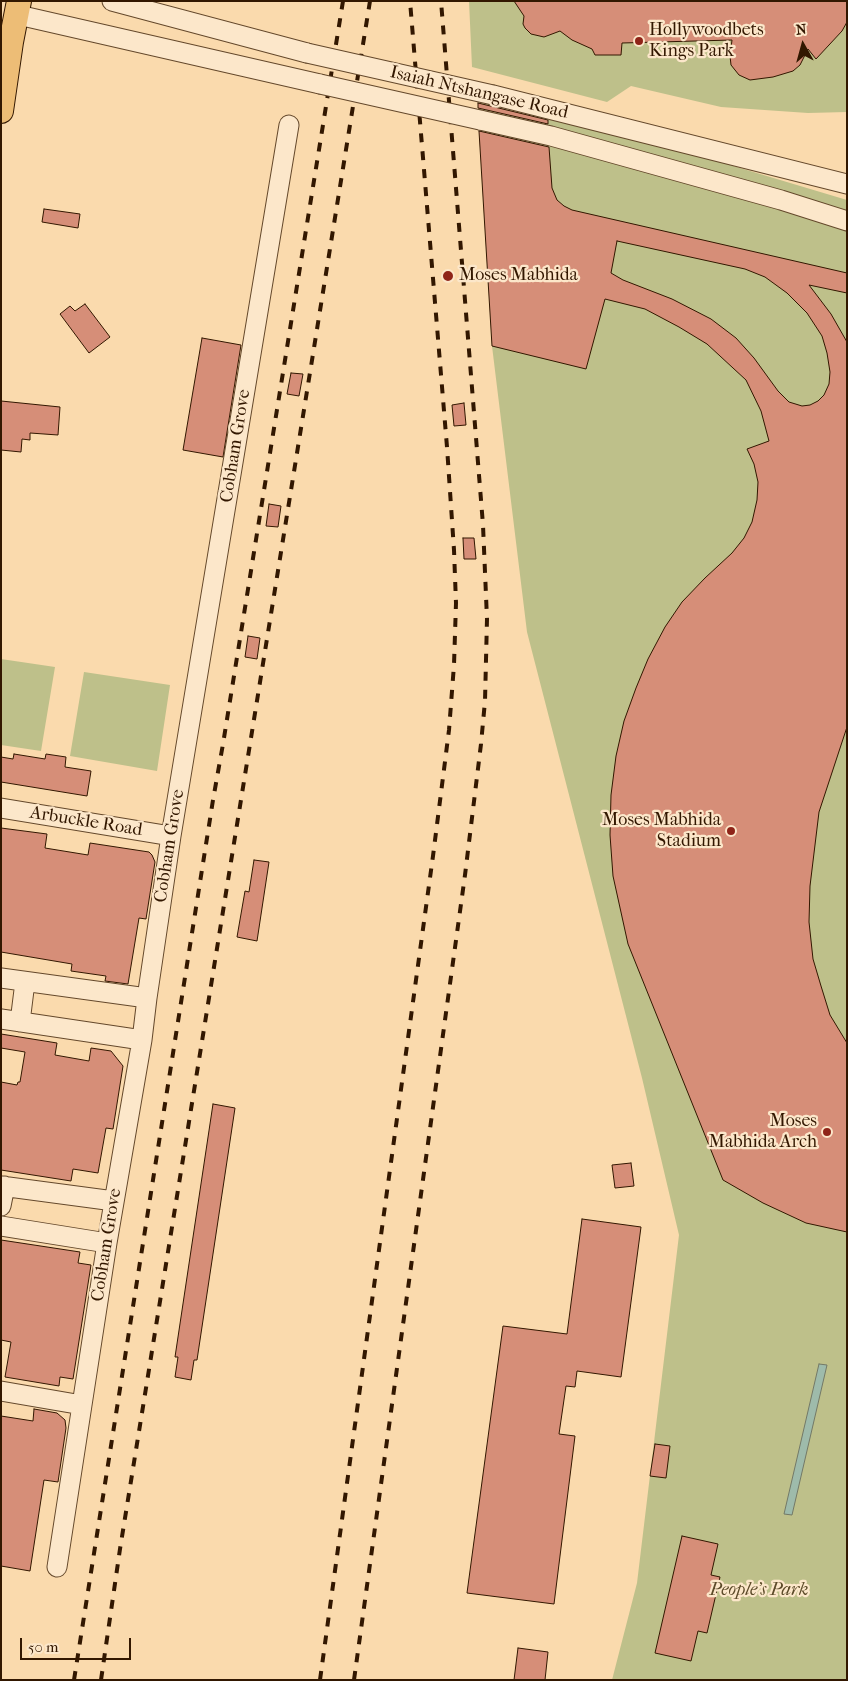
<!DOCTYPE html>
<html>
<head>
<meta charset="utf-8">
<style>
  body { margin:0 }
  #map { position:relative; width:848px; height:1681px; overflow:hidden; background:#fadaad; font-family:"IM FELL French Canon",serif }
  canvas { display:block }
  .frame { position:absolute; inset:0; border:2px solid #321700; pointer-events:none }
  .north { position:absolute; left:778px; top:20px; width:50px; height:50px; -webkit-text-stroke:4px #fce7ca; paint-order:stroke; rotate:353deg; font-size:14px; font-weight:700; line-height:20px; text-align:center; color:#321700 }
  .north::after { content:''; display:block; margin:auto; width:18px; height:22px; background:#321700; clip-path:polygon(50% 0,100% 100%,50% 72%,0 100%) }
  .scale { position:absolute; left:20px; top:1638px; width:111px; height:22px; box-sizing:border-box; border:2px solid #321700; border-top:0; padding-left:6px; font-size:15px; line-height:18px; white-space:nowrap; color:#321700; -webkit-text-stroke:4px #fce7ca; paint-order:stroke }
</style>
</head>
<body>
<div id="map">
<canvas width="848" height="1681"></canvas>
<div class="frame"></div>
<div class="north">N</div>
<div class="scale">50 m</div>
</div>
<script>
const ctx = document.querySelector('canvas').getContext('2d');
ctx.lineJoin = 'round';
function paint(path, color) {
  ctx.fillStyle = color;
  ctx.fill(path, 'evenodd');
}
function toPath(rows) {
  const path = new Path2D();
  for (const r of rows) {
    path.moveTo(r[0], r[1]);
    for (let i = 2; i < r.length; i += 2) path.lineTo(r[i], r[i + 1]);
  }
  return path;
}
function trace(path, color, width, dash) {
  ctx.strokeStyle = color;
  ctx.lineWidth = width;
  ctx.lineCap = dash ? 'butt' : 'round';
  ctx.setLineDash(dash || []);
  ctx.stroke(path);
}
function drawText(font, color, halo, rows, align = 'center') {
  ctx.font = font + ' "IM FELL French Canon",serif';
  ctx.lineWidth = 4.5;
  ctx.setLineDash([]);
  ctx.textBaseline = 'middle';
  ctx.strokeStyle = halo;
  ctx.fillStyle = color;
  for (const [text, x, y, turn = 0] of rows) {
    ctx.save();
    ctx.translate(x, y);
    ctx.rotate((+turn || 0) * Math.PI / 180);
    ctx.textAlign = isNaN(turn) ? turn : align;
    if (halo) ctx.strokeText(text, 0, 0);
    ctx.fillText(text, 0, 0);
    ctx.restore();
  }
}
paint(toPath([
  [469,1,847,1,847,112,808,113,721,107,631,86,607,102,472,67],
  [478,102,710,159,847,200,847,1680,612,1680,637,1583,679,1235,642,1078,527,632,492,346],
  [1,659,55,667,41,751,1,745],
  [84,672,170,685,157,771,70,756]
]), '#bec08a');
const water = toPath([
  [819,1364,827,1365,792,1515,784,1514,819,1364]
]);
paint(water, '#9ebbab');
trace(water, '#737967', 1);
const building = toPath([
  [514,1,847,1,847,22,842,31,816,59,808,49,800,65,793,71,773,77,750,80,739,75,731,65,730,56,732,40,622,43,621,55,595,55,592,49,572,40,560,31,544,37,531,34,525,28,523,24,524,16,514,1],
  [478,103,548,120,548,124,478,108,478,103],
  [479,131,549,147,552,188,557,200,564,206,572,210,847,273,847,293,809,285,831,314,847,342,847,727,819,812,810,886,809,922,813,959,821,986,830,1015,847,1043,847,1232,806,1223,763,1203,723,1180,628,944,613,876,610,835,611,795,616,756,624,721,636,688,648,659,665,627,682,602,705,578,732,553,744,538,752,522,757,500,758,482,754,464,747,449,769,441,761,411,746,380,707,344,679,327,645,309,605,299,586,369,492,346,479,131],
  [617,241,745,269,765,277,787,293,807,313,822,336,827,353,830,372,829,384,824,395,818,401,810,405,802,406,789,402,778,391,754,358,736,338,711,319,672,299,623,280,611,273,617,241],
  [44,209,80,214,78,228,42,222,44,209],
  [85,304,110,337,89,353,60,314,70,306,75,311,85,304],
  [202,338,241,345,223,457,183,450,202,338],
  [291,373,303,374,299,396,287,394,291,373],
  [1,401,60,407,58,435,30,433,30,440,22,439,21,452,1,450,1,401],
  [464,403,466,425,454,426,452,405,464,403],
  [269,504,281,506,278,527,266,526,269,504],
  [463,538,474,538,476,559,464,559,463,538],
  [248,636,260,638,257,659,245,657,248,636],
  [14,754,45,759,46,754,66,757,65,767,91,771,87,796,1,782,1,757,13,759,14,754],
  [1,828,47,834,45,848,88,855,90,843,149,852,152,855,155,862,146,919,139,918,128,984,105,981,106,976,71,971,72,964,1,952,1,828],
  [254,860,269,862,257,941,237,937,245,891,249,892,254,860],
  [1,1034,57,1043,55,1055,89,1061,91,1048,111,1051,123,1066,113,1129,106,1128,98,1173,73,1169,71,1181,1,1170,1,1082,17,1085,18,1082,20,1082,25,1052,1,1048,1,1034],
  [213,1104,235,1108,197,1360,194,1360,191,1380,175,1377,178,1357,175,1357,213,1104],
  [631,1163,634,1186,615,1188,612,1165,631,1163],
  [582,1219,641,1227,621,1377,577,1371,575,1387,566,1386,559,1434,575,1436,554,1604,467,1593,503,1326,567,1334,582,1219],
  [1,1240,80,1252,78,1263,91,1265,73,1379,60,1377,59,1386,5,1377,11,1342,1,1340,1,1240],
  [34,1409,57,1413,65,1420,66,1428,58,1482,44,1480,30,1571,1,1566,1,1416,33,1421,34,1409],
  [655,1444,670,1446,666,1478,650,1476,655,1444],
  [682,1536,718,1544,711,1575,720,1577,707,1633,698,1631,691,1661,655,1653,682,1536],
  [518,1648,548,1652,545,1680,514,1680,518,1648]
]);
paint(building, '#d68e78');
trace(building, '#321700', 1);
const minor = toPath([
  [112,1,307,53],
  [27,17,320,84],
  [493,95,847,184],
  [480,120,551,136,781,200,847,221],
  [1,808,171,836],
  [1,978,147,998],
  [1,1019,142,1040],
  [20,1022,25,982],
  [1,1186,114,1201],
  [1,1206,5,1186],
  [1,1226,107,1243],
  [1,1391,82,1405],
  [57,1567,107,1243,142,1040,147,998,171,836,289,125]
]);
const major = toPath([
  [1,111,11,42,19,1]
]);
trace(minor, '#64482b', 21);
trace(major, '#321700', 26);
trace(minor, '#fce7ca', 19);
trace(major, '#edbd76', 24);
trace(toPath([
  [74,1680,213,800,223,744,343,1],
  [101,1680,120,1549,370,1],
  [320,1680,433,856,449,730,454,665,456,603,454,550,447,447,410,1],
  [354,1680,465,875,481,744,485,701,487,619,483,525,441,1]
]), '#321700', 4, [9, 9]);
const minorBridge = toPath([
  [307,53,493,95],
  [320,84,480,120]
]);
trace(minorBridge, '#64482b', 21, []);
trace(minorBridge, '#fce7ca', 19);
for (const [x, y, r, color] of [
  [639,41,5,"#8f2418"],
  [448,276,6,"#8f2418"],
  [731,831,5,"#8f2418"],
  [827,1132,5,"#8f2418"]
]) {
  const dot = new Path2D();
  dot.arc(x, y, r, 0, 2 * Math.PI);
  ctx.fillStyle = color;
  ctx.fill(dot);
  trace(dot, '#fce7ca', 2);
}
drawText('18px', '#321700', '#fce7ca', [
  ["Hollywoodbets",649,31],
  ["Kings Park",649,52],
  ["Moses Mabhida",459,276],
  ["Moses Mabhida",721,821,"right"],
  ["Stadium",721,842,"right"],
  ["Moses",817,1122,"right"],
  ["Mabhida Arch",817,1143,"right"]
], 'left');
drawText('18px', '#321700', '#fce7ca', [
  ["Isaiah Ntshangase Road",479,93,13],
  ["Cobham Grove",236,446,-81],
  ["Arbuckle Road",86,822,9],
  ["Cobham Grove",170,846,-81],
  ["Cobham Grove",107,1245,-81]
]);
drawText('italic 18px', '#5c4a29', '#fce7ca', [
  ["People's Park",759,1591]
]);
</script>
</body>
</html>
